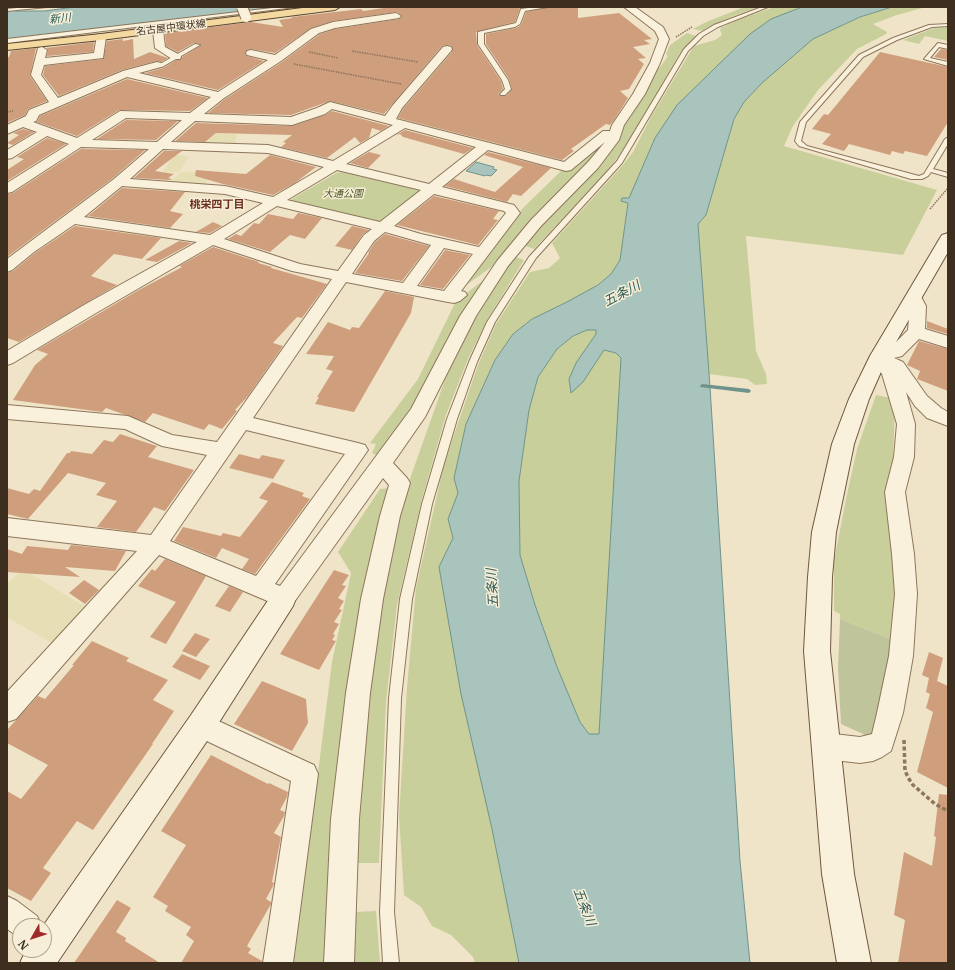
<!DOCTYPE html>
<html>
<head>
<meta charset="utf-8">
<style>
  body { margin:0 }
  #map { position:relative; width:955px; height:970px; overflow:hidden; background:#f0e4c8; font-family:Merriweather,serif }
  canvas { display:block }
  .frame { position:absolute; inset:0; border:8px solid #3d2e20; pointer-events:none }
  .north { position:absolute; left:12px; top:918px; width:40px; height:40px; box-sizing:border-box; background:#f7eed8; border:1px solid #ada18e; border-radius:50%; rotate:231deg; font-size:11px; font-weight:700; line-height:16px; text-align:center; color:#3d2e20 }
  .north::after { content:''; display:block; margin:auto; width:14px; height:18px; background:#9e2a2b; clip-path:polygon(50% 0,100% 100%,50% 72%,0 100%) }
</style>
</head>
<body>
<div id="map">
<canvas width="955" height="970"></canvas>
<div class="frame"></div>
<div class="north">N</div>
</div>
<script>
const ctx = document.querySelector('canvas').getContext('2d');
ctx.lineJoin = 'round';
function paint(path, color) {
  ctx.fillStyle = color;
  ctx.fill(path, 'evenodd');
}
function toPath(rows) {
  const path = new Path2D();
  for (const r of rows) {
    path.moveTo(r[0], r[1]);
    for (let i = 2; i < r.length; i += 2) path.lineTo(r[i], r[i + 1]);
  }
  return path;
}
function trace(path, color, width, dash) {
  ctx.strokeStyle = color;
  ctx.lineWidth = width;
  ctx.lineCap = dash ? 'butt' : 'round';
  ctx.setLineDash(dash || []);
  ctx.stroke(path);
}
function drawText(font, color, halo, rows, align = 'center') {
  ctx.font = font + ' Merriweather,"Noto Sans JP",serif';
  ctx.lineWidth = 3;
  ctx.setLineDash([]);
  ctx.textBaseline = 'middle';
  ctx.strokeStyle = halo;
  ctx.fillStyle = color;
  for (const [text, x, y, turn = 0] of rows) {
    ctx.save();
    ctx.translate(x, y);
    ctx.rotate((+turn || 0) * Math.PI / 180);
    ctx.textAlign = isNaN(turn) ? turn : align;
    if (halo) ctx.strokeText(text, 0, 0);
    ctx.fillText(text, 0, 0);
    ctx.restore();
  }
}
paint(toPath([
  [217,133,236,134,236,145,203,144],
  [174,155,189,156,179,172,163,172],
  [213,171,204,186,169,183,181,172],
  [23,569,87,608,54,644,8,618,8,583]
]), '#e6deb5');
paint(toPath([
  [744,7,759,7,733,16,702,31,693,29,706,22],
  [774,7,802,7,794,10,655,138,629,199,622,198,621,201,628,203,620,260,611,274,598,285,565,303,532,319,513,334,495,360,466,424,454,478,458,493,448,519,453,538,439,568,519,963,475,963,473,957,451,935,432,926,421,907,404,895,399,816,407,687,416,588,444,464,478,365,496,324,530,272,549,268,560,258,552,243,622,166,633,152,652,115,694,46,715,40,722,35,720,30,721,28,738,20],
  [892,7,926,7,897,15,873,24,887,32,886,34,857,49,818,90,793,126,784,146,937,190,903,255,746,236,756,351,766,374,767,384,755,385,747,379,709,374,698,224,706,215,734,119,744,102,762,83,813,39,861,17],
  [948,27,948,41,925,36,919,44,903,40,934,28],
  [687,33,696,36,680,53,633,136,617,158,604,175,534,249,523,245,614,143,656,71,661,66,668,56,666,54,670,45],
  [609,138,584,169,497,263,458,291,523,208,563,169],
  [341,172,418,190,421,193,386,221,378,222,292,204,292,199,336,173],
  [513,256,524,260,487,320,468,359,446,415,422,499,397,605,386,702,379,863,352,863,360,752,380,609,400,507,452,360,504,269],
  [489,276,448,337,431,378,426,382,406,417,376,455,372,453,376,444,370,443,418,379,456,301],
  [587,330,596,330,596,334,569,379,571,392,604,350,616,353,621,358,600,734,589,734,580,722,557,667,535,605,520,555,519,481,529,410,538,377,557,349,573,336],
  [876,395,891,398,895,410,893,458,887,506,895,558,896,641,840,619,840,614,834,611,834,561,846,499,857,449],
  [390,488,330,963,294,963,332,662,351,573,338,552,380,489],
  [376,911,380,963,352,963,354,912]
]), '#c9cf9b');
paint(toPath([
  [840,619,896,641,874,739,841,724,838,668]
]), '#bfc49a');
const water = toPath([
  [14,7,15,11,44,11,75,7,282,7,7,39,7,9,14,7],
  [802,7,892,7,860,17,813,39,762,83,744,102,734,119,706,215,698,224,710,387,740,861,750,963,519,963,492,829,461,694,439,567,453,538,448,519,458,493,454,478,466,424,495,360,513,334,532,319,565,303,598,285,611,274,620,260,628,203,621,201,622,198,629,198,655,138,677,105,750,34,771,19,802,7],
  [587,330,596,330,596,334,576,363,569,379,571,393,583,382,604,350,616,353,621,358,599,734,589,734,580,722,557,667,535,605,520,555,519,481,529,410,538,377,557,349,573,336,587,330],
  [476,162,494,167,493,169,497,170,491,176,486,175,485,176,466,171,476,162]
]);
paint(water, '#a9c4bc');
trace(water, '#6f938a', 1);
paint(toPath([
  [702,384,749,389,751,391,749,393,700,387,700,386,702,384]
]), '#6f938a');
paint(toPath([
  [391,7,524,7,520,8,515,22,476,32,477,45,501,81,503,89,498,94,501,96,506,96,512,89,509,79,486,44,486,34,516,28,521,25,526,12,549,7,578,7,578,18,619,13,652,39,644,40,650,44,633,47,646,58,638,59,644,64,629,89,620,91,628,98,614,120,610,125,606,124,571,149,574,151,562,160,398,118,403,109,452,52,452,46,447,45,442,46,384,114,330,101,291,115,208,113,225,99,282,62,320,34,335,29,399,19,402,16,397,12,333,21,311,28,275,53,251,49,247,50,245,54,247,56,264,61,218,90,145,73,163,68,176,60,180,60,182,57,201,45,200,44,194,43,178,52,166,46,165,33,251,22,283,27,279,20,292,18,292,17,361,9,363,11],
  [123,39,123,41,133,39,134,59,150,52,168,58,161,62,157,61,122,70,59,96,43,75,45,66,103,59,107,41],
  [94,42,93,52,47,56,48,49,46,48],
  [36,48,30,76,47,101,28,109,25,115,7,123,7,57,9,57,11,51],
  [941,49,948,50,948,60,934,57],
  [880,52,948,67,948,122,927,156,905,151,903,154,892,151,890,155,849,144,844,151,822,144,831,134,812,129,824,114,828,115],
  [127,79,208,98,190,111,119,110,77,136,37,122,40,116],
  [332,111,389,126,381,131,372,128,369,138,360,143,355,137,327,158,281,147,286,143,283,142,292,135,216,133,205,142,175,141,196,123,292,126,325,115],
  [126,120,178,121,156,140,97,139],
  [23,129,34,132,13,145,7,143,19,135,13,133],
  [405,130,473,148,464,154,403,137,400,134,396,135],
  [47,138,66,144,7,181,7,170,24,159,17,157],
  [81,149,145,150,113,178,7,257,7,194,13,193],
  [164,151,182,151,155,171,174,174,168,178,172,179,170,180,134,178],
  [369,152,381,155,368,168,350,163],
  [488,152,551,168,521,196,513,194,507,202,445,186,454,179,495,192,523,167,484,155],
  [270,155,316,167,295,183,273,195,223,184,195,176,196,170,246,174],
  [122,188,185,192,170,211,183,214,170,228,88,216],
  [434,196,499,211,493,219,498,220,478,245,397,225],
  [298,213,322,218,305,239,290,235,270,252,228,239,236,234,241,236,254,223,259,224,268,214,293,219],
  [213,222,222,226,210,233,196,232],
  [75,226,161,238,142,259,114,254,91,276,117,285,19,342,7,338,7,273,13,271,35,253],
  [352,226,369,230,363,234,352,250,335,246],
  [385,234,429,246,402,281,355,273,369,253,368,253,375,242],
  [179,241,192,243,157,262,145,260],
  [213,247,259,262,258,263,272,267,271,268,327,284,302,318,297,317,273,343,283,346,248,396,235,410,237,411,222,429,209,424,204,430,153,413,145,422,106,408,102,412,13,400,35,365,48,354,37,350,137,291,182,267,179,266],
  [445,250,470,255,443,289,420,285],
  [385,291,414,297,411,313,354,412,315,404,319,397,317,397,333,371,326,369,334,356,306,354,328,322,350,330,352,327,359,328],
  [927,321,948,329,948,334,927,328],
  [919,341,948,349,948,391,917,379,920,371,907,365],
  [120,434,157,446,148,457,194,470,165,511,154,507,136,532,97,527,117,501,96,495,106,483,68,473,28,519,7,514,7,488,29,494,34,489,40,491,67,453,70,453,71,451,92,454,104,440,113,442],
  [239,454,259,459,262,455,285,460,273,479,229,468],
  [272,482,304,493,302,496,310,499,255,574,242,569,249,559,222,548,216,558,174,541,183,527,221,536,223,533,240,537,268,501,259,498],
  [71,545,126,551,115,571,65,567,80,577,7,572,7,549,22,554,27,546,68,550],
  [165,559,206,576,166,644,150,637,176,602,138,586,152,569,155,571],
  [334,570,349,575,342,585,346,586,338,598,344,601,339,609,342,610,334,622,339,624,333,634,335,635,332,640,336,641,319,670,280,654],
  [84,580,99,590,85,604,69,593],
  [229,586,243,592,230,612,215,606],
  [195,633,210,639,196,657,182,651],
  [92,641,129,658,126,661,168,680,153,700,174,711,152,744,153,744,93,830,77,821,43,868,51,873,31,901,7,888,7,791,21,799,48,765,7,743,7,730,38,696,45,699,74,665,72,665],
  [929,652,943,658,937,681,948,686,948,788,917,772,933,712,926,708,930,694,926,692,929,678,922,675],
  [182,654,210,666,200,680,172,667],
  [262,681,306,699,308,723,292,751,234,724],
  [211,755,268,784,269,783,288,792,287,797,280,810,285,812,284,816,274,833,281,837,272,882,274,883,273,886,266,899,271,902,271,904,247,946,251,949,248,953,262,961,262,963,181,963,194,941,186,935,191,927,165,911,168,906,153,897,186,845,161,831],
  [939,794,948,795,948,963,898,963,905,920,894,915,904,852,932,866,936,837,934,836],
  [117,900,131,908,116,932,126,938,125,941,160,963,74,963]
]), '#cf9f7d');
const lane = toPath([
  [27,7,47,7,7,11,7,9,27,7],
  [281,7,295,7,7,43,7,39,281,7],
  [535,7,548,7,525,11,520,24,515,27,484,33,484,44,508,80,511,89,505,95,501,95,500,94,505,89,502,80,478,44,478,32,516,23,521,9,535,7],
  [762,7,768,7,718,27,703,36,688,51,622,163,536,258,495,322,477,362,457,419,432,504,412,599,401,698,394,912,399,963,383,963,380,912,389,698,400,599,422,504,447,419,469,362,487,322,529,257,617,161,684,49,699,34,714,25,762,7],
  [948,24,948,26,932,27,897,40,863,57,806,122,801,141,807,146,919,176,924,174,945,139,948,137,948,144,933,169,948,173,948,177,931,172,928,176,922,179,911,179,799,146,795,141,800,122,859,55,893,38,929,25,948,24],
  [938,43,948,45,948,49,939,47,930,58,948,62,948,66,924,59,938,43],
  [195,44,200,45,162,67,154,65,160,64,195,44]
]);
const street = toPath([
  [624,7,635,7,663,27,669,39,660,63,645,94,624,125,619,140,598,168,541,226,508,266,476,316,425,417,393,463,407,478,410,483,400,516,383,599,370,693,359,819,354,963,324,963,331,819,346,693,361,599,380,516,389,485,383,478,292,605,284,608,159,555,16,719,7,722,7,692,137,551,7,536,7,518,151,535,207,455,162,446,125,429,7,419,7,405,128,416,172,435,217,442,332,279,292,271,213,245,96,313,13,363,7,365,7,351,84,305,197,242,75,224,34,252,12,270,7,272,7,259,114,179,149,149,81,147,12,192,7,193,7,183,69,144,47,136,12,158,7,159,7,150,37,132,23,127,7,134,7,125,26,116,29,110,49,102,31,75,38,48,42,47,47,50,45,58,94,53,97,35,101,34,106,37,103,58,44,65,41,75,58,98,123,71,157,62,161,63,162,65,161,67,139,73,218,92,268,60,247,55,246,53,247,51,251,50,275,55,311,29,333,22,396,13,401,16,399,18,335,28,319,33,281,61,224,98,204,114,291,117,317,108,330,102,385,116,393,105,443,47,447,46,451,47,452,49,451,51,402,108,396,119,564,162,603,131,610,131,612,125,633,94,650,63,659,39,655,31,624,7],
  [127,77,211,97,190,113,120,111,77,138,33,122,36,121,39,115,127,77],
  [332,109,393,125,333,161,268,145,171,142,195,121,292,125,325,114,332,109],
  [126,118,182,120,157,142,92,140,126,118],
  [405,128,476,147,429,184,346,164,405,128],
  [605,142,588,162,531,220,497,261,460,316,411,409,280,586,275,584,368,450,365,445,358,443,253,418,346,282,448,302,454,303,460,301,467,295,465,292,461,291,520,213,514,205,442,187,488,150,566,171,571,170,605,142],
  [163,149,268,153,324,167,273,197,225,186,130,179,163,149],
  [337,170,421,190,380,222,287,200,337,170],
  [122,186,225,194,263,203,210,235,84,217,122,186],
  [434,194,504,211,506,213,479,247,421,234,394,226,434,194],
  [277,206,372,229,364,235,338,271,300,264,224,239,277,206],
  [385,232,431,245,403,283,352,274,374,241,385,232],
  [444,248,473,254,444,291,417,286,444,248],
  [246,430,345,454,256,576,170,541,246,430],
  [158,27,163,30,165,47,180,55,181,57,180,59,172,59,155,48,153,30,158,27],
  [914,293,920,295,926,306,925,329,948,336,948,348,919,339,902,356,894,358,903,362,927,396,941,408,948,412,948,426,927,418,915,406,906,392,915,424,914,457,905,492,914,554,917,594,913,656,903,713,891,751,882,757,873,761,860,763,825,759,816,755,812,746,816,737,825,733,860,737,872,734,877,713,889,656,895,594,892,554,885,492,894,457,897,424,882,374,870,356,873,352,890,348,908,330,910,306,906,298,908,295,914,293],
  [201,713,314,765,318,774,293,963,263,963,291,781,192,734,188,725,192,716,201,713],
  [7,896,17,901,37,916,42,926,20,926,20,938,7,929,7,896]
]);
const secondary = toPath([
  [948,233,948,252,888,356,869,399,854,444,836,532,832,577,830,651,854,874,871,963,837,963,822,874,804,651,808,577,812,532,832,444,849,399,870,356,940,238,942,235,948,233],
  [284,587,293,590,296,598,293,606,211,735,57,963,20,963,26,950,44,950,43,926,191,715,275,590,284,587]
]);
const primary = toPath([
  [310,7,340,7,335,10,101,40,7,50,7,44,101,34,310,7]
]);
trace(lane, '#8d765c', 2);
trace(street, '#8d765c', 2);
trace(secondary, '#6f573f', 2);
trace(primary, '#5b4430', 2);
trace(toPath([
  [676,37,692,27],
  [352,51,418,62],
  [309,52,338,58],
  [294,64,401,84],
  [7,112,13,111],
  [930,209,948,188]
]), '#8d765c', 1.5, [1.5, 1]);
trace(toPath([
  [904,740,905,771,909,779,913,785,935,804,948,811]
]), '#8d765c', 3.5, [4, 2.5]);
paint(lane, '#faf1dc');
paint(street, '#faf1dc');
paint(secondary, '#faf1dc');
paint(primary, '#f3d9a0');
const streetBridge = toPath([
  [242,7,246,17]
]);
trace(streetBridge, '#8d765c', 12, []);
trace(streetBridge, '#faf1dc', 10);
drawText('10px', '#3d2e20', '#f7eed8', [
  ["名古屋中環状線",171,28,-7]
]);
drawText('italic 10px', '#4d5a26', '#f7eed8', [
  ["大通公園",343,194]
]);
drawText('italic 11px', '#2f5d5a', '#f7eed8', [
  ["新川",60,19,-6]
]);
drawText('bold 11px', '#6b2e1e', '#f7eed8', [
  ["桃栄四丁目",217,205]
]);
drawText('italic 13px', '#2f5d5a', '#f7eed8', [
  ["五条川",622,294,-28],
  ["五条川",493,588,-93],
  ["五条川",584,907,69]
]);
</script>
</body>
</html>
